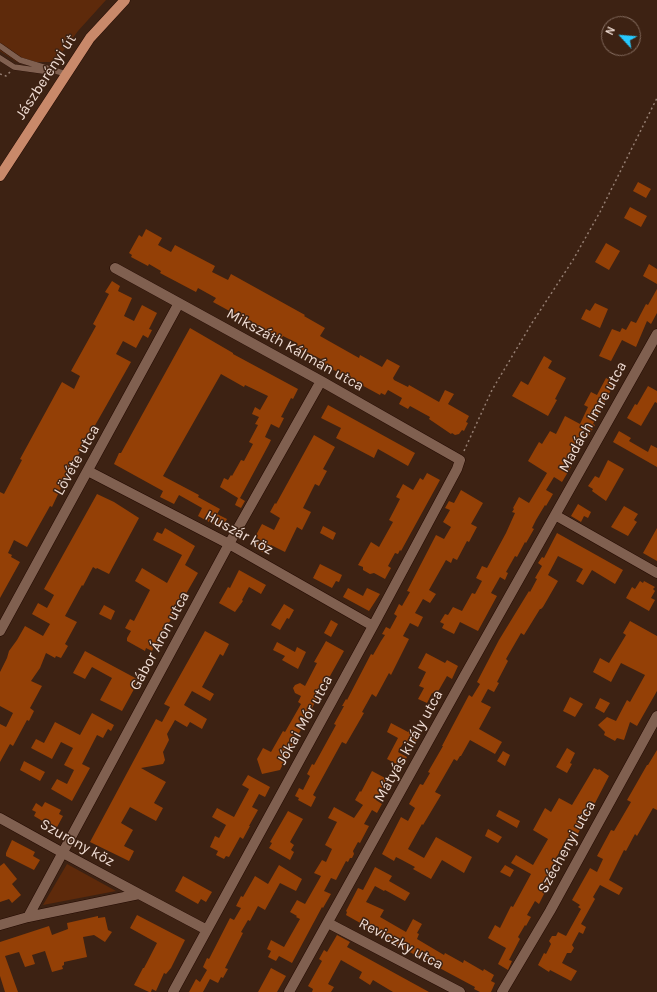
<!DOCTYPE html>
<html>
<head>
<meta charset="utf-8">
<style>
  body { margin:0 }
  #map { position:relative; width:657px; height:992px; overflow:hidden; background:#3d2213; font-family:Karla,sans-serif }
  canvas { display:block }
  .north { position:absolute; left:601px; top:16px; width:40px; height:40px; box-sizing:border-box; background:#3d2213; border:1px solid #856d60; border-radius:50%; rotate:296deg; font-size:11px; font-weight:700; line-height:16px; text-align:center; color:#f0ddd4 }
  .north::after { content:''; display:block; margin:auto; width:14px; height:18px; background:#26c9fe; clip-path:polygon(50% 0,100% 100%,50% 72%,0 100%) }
</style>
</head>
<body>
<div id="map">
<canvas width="657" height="992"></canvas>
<div class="north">N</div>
</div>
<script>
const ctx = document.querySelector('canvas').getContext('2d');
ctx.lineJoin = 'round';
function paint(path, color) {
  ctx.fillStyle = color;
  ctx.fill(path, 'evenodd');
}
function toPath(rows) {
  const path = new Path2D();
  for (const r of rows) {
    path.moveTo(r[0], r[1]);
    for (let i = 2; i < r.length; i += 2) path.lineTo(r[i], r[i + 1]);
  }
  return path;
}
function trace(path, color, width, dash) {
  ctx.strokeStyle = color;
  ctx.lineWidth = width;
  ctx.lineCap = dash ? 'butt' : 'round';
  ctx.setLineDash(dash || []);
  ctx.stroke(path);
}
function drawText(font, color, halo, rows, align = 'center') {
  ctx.font = font + ' Karla,sans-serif';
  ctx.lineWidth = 3;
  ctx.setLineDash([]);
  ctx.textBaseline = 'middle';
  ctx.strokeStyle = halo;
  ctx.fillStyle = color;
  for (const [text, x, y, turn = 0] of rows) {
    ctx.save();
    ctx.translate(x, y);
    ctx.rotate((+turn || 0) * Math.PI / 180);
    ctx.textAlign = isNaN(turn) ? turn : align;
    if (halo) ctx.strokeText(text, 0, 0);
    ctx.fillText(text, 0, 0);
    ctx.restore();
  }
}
paint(toPath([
  [0,0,106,0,78,31,55,62,17,62,0,51],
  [67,864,116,891,43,905]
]), '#5e2a0b');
paint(toPath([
  [638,182,651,189,646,198,633,191],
  [630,207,647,216,641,227,624,218],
  [146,229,162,238,158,245,171,252,175,245,215,266,212,272,228,280,231,274,305,315,304,316,325,328,320,336,359,358,360,355,382,367,387,359,400,366,393,378,394,380,408,387,409,385,439,402,445,390,454,394,448,404,469,416,466,422,468,423,464,431,462,430,459,434,455,435,452,433,451,434,429,419,430,417,410,406,408,409,399,404,402,398,388,390,385,395,381,393,380,395,321,363,323,360,300,349,301,348,296,345,297,343,283,336,281,339,213,302,216,298,198,288,196,292,160,273,161,271,149,264,148,266,131,257,132,255,129,253,139,235,142,237],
  [606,243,620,251,609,270,595,262],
  [649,264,657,269,657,284,643,276],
  [112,281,120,286,118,291,132,298,124,316,134,321,142,305,157,313,149,329,152,330,148,338,143,335,136,348,123,341,116,354,131,362,68,473,52,507,50,506,27,547,14,540,8,553,12,555,11,557,20,562,0,598,0,492,4,494,22,460,20,459,62,382,74,389,80,376,71,371,96,326,93,324,109,294,105,292],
  [657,289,657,313,651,324,647,321,636,347,622,340,611,361,599,356,612,329,620,332,622,328,626,330,631,321,636,323,646,304,648,305],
  [595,303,608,309,600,328,581,319,586,309,590,311],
  [190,328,233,353,233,354,298,389,293,399,291,398,281,417,284,418,279,428,271,424,265,437,271,440,268,446,240,498,245,501,241,508,235,505,238,498,220,487,224,478,228,480,231,475,232,476,241,460,244,461,253,444,249,442,258,425,255,424,259,417,252,414,255,407,260,410,268,396,245,385,244,387,221,374,163,476,199,495,198,497,220,509,217,514,227,519,222,529,198,516,202,508,179,495,174,504,160,497,163,491,114,464,119,453,121,453],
  [544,356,552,361,548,368,566,378,555,399,557,400,548,416,512,396,521,381,528,385],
  [606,378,617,384,613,391,611,390,593,424,595,425,588,437,582,434,564,463,571,467,562,482,554,477,546,490,553,494,546,506,545,505,536,520,532,528,534,529,526,543,525,542,517,557,515,556,506,572,508,573,505,580,500,577,491,593,497,596,478,631,460,622,454,634,442,628,444,624,440,622,445,614,448,615,453,607,462,611,472,593,475,594,482,581,476,578,482,566,487,568,506,533,515,513,512,512,514,509,513,508,519,497,529,503,547,473,528,461,539,442,542,444,550,431,556,434,565,416,580,424,588,407,584,405,591,392,597,395],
  [648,386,657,391,657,403,655,402,641,426,627,418,635,404,637,405],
  [328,405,415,453,408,466,378,449,374,458,336,438,341,428,321,418],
  [619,431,631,438,629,441,648,452,651,445,657,448,657,467,613,442],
  [314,435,335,447,323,469,327,471,319,486,315,484,303,508,311,512,302,530,297,527,285,552,271,545,266,554,253,547,258,538,255,537,262,524,274,530,280,518,270,512,275,503,276,504],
  [608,460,624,469,606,501,592,491,593,489,588,486,595,476,599,478],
  [427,473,440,480,401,551,400,550,398,554,395,553,388,566,391,568,385,579,374,573,370,574,363,570,363,567,358,565,371,542,379,547,393,522,389,520,400,499,396,497,403,484,413,490,420,478,423,480],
  [461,490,483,503,471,524,477,527,469,542,467,541,457,560,453,558,451,563,446,560,429,590,436,594,430,603,423,599,415,613,423,617,418,627,410,623,403,636,409,639,391,675,389,673,376,697,372,694,362,712,364,713,346,744,342,742,313,795,316,797,311,807,298,800,299,798,295,796,299,788,303,790,310,776,307,774,312,764,314,765,336,725,334,724,344,706,342,706,346,699,347,700,371,654,373,655,381,641,385,635,382,634,386,627,390,629,397,616,394,614,399,604,402,606,410,592,407,591,436,535,444,539,451,527,443,522,450,510,445,508,449,501,454,503],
  [97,494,114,502,139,518,109,574,97,568,96,569,93,567,83,586,82,585,65,616,77,622,65,644,68,646,61,658,56,656,55,658,46,653,40,668,31,681,42,686,30,708,34,711,29,721,27,720,13,746,10,744,0,762,0,724,6,727,13,713,0,706,0,672,7,658,9,651,17,640,25,626,43,636,50,624,32,614,38,603,47,608,54,595,44,589],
  [578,504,591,512,588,518,584,516,581,522,571,516],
  [624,506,638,514,634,520,637,522,628,536,611,527],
  [323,526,336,533,333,540,320,533],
  [165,528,195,546,185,565,198,573,179,606,178,606,162,636,163,637,159,644,156,642,152,651,146,648,145,651,127,641,127,638,131,631,125,628,130,619,134,621,150,590,135,581,142,568,167,583,182,555,153,540,157,532,162,534],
  [657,528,657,561,643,553],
  [557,533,623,570,615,584,592,570,583,585,576,581,583,569,558,556,548,575,558,581,543,607,541,609,540,609,524,635,521,633,506,659,508,661,497,682,499,683,494,692,488,689,481,702,491,707,479,729,502,742,495,754,470,740,461,756,460,756,457,761,454,759,435,792,441,795,423,825,422,824,408,849,424,858,436,837,472,857,464,873,442,860,431,879,413,869,415,867,402,860,396,857,394,861,382,854,401,817,408,821,415,808,409,804,420,784,423,785,430,773,428,772,443,746,442,746,452,727,469,695,472,697,480,684,477,682,499,640,529,591,530,592,537,579,535,578,542,566,538,563,542,557,544,558],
  [320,564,342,575,339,582,336,581,332,588,313,578],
  [239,570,266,585,261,594,249,587,242,600,243,601,235,612,219,603,228,587,230,588],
  [640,581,643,583,644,581,655,587,653,589,655,591,651,598,655,600,649,611,626,598,632,587,635,589],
  [348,588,363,596,367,588,380,594,369,611,343,597],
  [284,604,294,610,289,619,287,618,280,630,271,625],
  [104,605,115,611,111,620,99,614],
  [331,620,338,624,331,637,324,633],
  [630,621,657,636,657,691,637,726,630,722,624,740,617,738,615,741,604,735,605,732,598,725,607,717,616,721,627,700,630,702,645,675,621,663,611,682,593,672,600,658,609,663,626,635,623,633],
  [205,631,229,644,223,656,220,654,202,687,214,694,210,701,192,691,184,705,207,719,202,729,190,722,187,727,175,720,167,734,169,740,163,752,165,760,163,764,141,768,166,782,154,803,163,808,156,821,130,807,121,823,133,830,124,846,134,851,129,861,90,842,156,719,162,722,170,707,164,704],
  [326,641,344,651,325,685,324,685,280,770,262,774,257,759,263,748,271,752,283,731,285,732,301,704,298,702,301,696,295,693,293,688,295,685,300,683,305,686,317,663,314,662],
  [277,642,295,652,297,647,306,652,298,669,282,660,285,656,273,650],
  [85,651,139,680,122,711,100,700,112,678,92,667,85,679,73,673],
  [426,653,445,663,447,660,458,666,452,679,447,676,436,695,432,693,427,703,418,699,424,688,419,686,426,672,418,668],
  [570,697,583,704,575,717,563,711],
  [600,698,610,703,604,713,595,708],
  [92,713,114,725,111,731,108,729,103,738,97,735,82,764,90,768,72,801,51,789,57,779,67,784,74,770,64,765,73,748,61,742,52,759,31,748,36,739,44,743,55,722,80,735],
  [391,723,408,732,410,729,420,734,414,745,405,740,398,752,407,757,402,767,387,759,398,738,387,732],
  [567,748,575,753,570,763,572,764,567,773,556,767],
  [657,750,657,810,653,808,637,836,635,834,626,851,624,850,609,880,623,888,619,895,600,885,593,897,595,899,581,924,586,927,583,934,579,932,572,945,574,948,571,953,567,953,562,963,577,971,571,981,550,970,549,972,538,965,544,953,546,954,551,944,549,941,552,936,556,936,558,932,566,936,581,909,578,907,580,905,572,900,590,868,597,872,603,859,597,856,611,830,614,831,631,802,627,800,647,765,648,765],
  [503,751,510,755,505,766,497,761],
  [24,761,45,772,40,781,20,770],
  [594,768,598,770,599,769,609,776,593,807,572,844,566,840,548,873,553,876,539,904,535,901,527,915,531,917,526,926,525,925,518,937,520,939,509,960,512,961,508,970,498,964,506,948,488,938,495,925,500,928,511,906,513,907,531,874,511,863,516,855,533,865,548,839,533,830,545,808,551,812,559,798,572,805],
  [372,771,387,779,376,800,382,804,377,813,372,810,364,824,369,826,360,843,358,842,353,851,354,854,352,858,350,858,348,862,346,861,336,880,331,878,324,891,331,894,323,908,322,907,292,963,279,956,276,961,268,957,271,951,267,949,271,940,284,947,300,919,296,917,297,916,290,912,297,900,305,904,321,876,314,873,322,860,326,862,332,849,325,845,337,822,328,818,334,807,354,818,363,805,355,800,360,791,361,792],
  [248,775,270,787,265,797,259,794,252,807,258,810,249,826,250,826,243,839,240,837,229,857,226,856,224,859,216,855,218,851,210,847,215,836,219,838,226,825,212,817,217,808,234,817,249,789,242,785],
  [45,802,61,810,59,814,63,816,56,829,34,816,36,812,32,810,36,803,42,807],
  [499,810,520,821,517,828,496,816],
  [288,811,303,819,290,842,294,845,291,850,294,852,290,860,269,848,272,843,270,842],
  [488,829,502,837,498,843,485,836],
  [12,840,35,852,33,856,40,860,34,870,6,856,6,853],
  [4,863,17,879,12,884,21,895,12,903,9,899,0,902,0,866],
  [279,865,302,879,296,891,280,883,265,910,258,906,250,921,248,920,241,932,243,933,225,968,228,969,223,978,221,977,218,983,210,979,203,992,189,992,196,979,200,982,207,970,203,967,207,958,209,959,230,918,234,920,241,908,236,906,241,896,243,897,255,876,268,884],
  [505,865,514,870,510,877,500,872],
  [375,867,392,876,389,881,410,893,405,901,385,890,384,891,375,886,366,902,384,910,380,917,406,932,413,919,422,924,417,933,419,934,417,939,444,955,445,953,463,963,464,960,483,971,484,969,494,975,491,981,495,983,491,992,480,992,474,989,475,987,361,926,362,924,346,915,347,912,346,911,358,888,363,890],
  [183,876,212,892,206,902,201,899,198,904,175,891],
  [137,915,185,940,171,968,166,974,164,973,156,991,152,989,151,992,149,992,134,985,143,968,144,968,157,943,130,928],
  [98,916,98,918,105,917,108,930,112,932,105,942,94,935,83,937,87,957,64,962,64,965,62,966,63,969,52,972,45,951,32,955,35,964,25,967,19,952,5,956,18,992,5,992,0,976,0,942,49,926,52,935,68,929,67,923],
  [337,935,350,942,347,947,429,992,393,992,373,980,370,985,359,978,362,972,341,960,328,984,334,987,331,992,312,992,313,989,308,986,322,961,319,959,324,950,327,952],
  [271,968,286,976,277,992,258,992]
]), '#944006');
const lane = toPath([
  [0,46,20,60,66,74],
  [0,58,14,67,50,72]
]);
const street = toPath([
  [115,268,321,381,460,460,457,469,373,626,173,992],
  [88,471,229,544,373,626],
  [555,515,657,573],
  [0,631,179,303],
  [0,818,63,853,139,894],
  [28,917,229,544,321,381],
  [328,923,460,992],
  [0,925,28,917,139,894,207,930],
  [289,992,465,675,657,334],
  [502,992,550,911,657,716]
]);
const primary = toPath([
  [0,176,90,38,125,0]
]);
trace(lane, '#230a00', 6);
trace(street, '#230a00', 11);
trace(primary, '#230a00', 11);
trace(toPath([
  [0,74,6,76,10,72],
  [464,451,492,390,532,323,573,260,600,212,657,98]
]), '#947d71', 1.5, [2, 3]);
trace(lane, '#806050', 5.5);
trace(street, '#806050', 10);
trace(primary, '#c9896a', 10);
drawText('15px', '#f0ddd4', '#3d2213', [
  ["Jászberényi út",46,77,-57],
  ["Mikszáth Kálmán utca",295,350,29],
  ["Madách Imre utca",593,417,-61],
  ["Lövéte utca",77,460,-61],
  ["Huszár köz",239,533,29],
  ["Gábor Áron utca",160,641,-62],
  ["Jókai Mór utca",305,720,-61],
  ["Mátyás király utca",409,746,-61],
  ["Szurony köz",77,843,29],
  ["Széchenyi utca",567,847,-61],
  ["Reviczky utca",401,944,28]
]);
</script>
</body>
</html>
